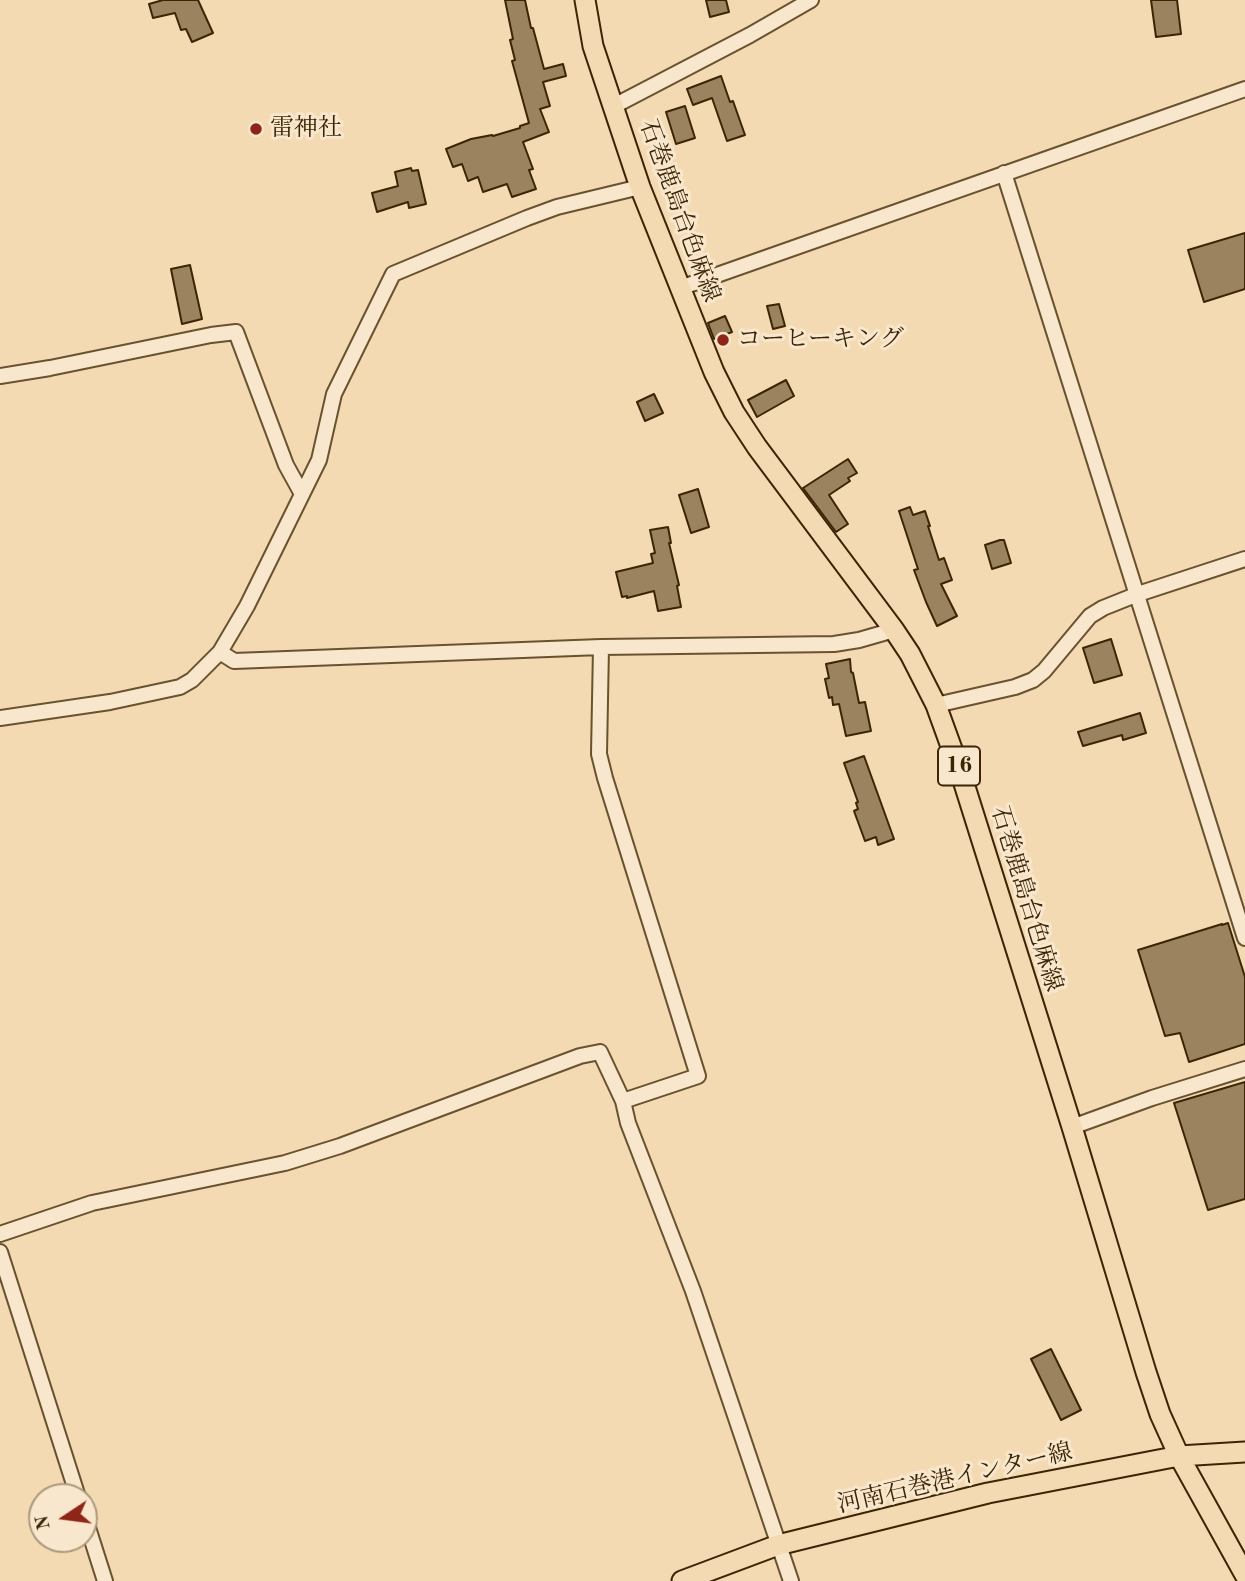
<!DOCTYPE html>
<html>
<head>
<meta charset="utf-8">
<style>
  body { margin:0 }
  #map { position:relative; width:1245px; height:1581px; overflow:hidden; background:#f4dab2; font-family:"Old Standard TT",serif }
  canvas { display:block }
  .north { position:absolute; left:28px; top:1483px; width:70px; height:70px; box-sizing:border-box; background:#f8e7cd; border:2px solid #ac997d; border-radius:50%; rotate:257deg; font-size:19px; font-weight:700; line-height:28px; text-align:center; color:#3b2505 }
  .north::after { content:''; display:block; margin:auto; width:24px; height:32px; background:#8f2418; clip-path:polygon(50% 0,100% 100%,50% 72%,0 100%) }
</style>
</head>
<body>
<div id="map">
<canvas width="1245" height="1581"></canvas>
<div class="north">N</div>
</div>
<script>
const ctx = document.querySelector('canvas').getContext('2d');
ctx.lineJoin = 'round';
function paint(path, color) {
  ctx.fillStyle = color;
  ctx.fill(path, 'evenodd');
}
function toPath(rows) {
  const path = new Path2D();
  for (const r of rows) {
    path.moveTo(r[0], r[1]);
    for (let i = 2; i < r.length; i += 2) path.lineTo(r[i], r[i + 1]);
  }
  return path;
}
function trace(path, color, width, dash) {
  ctx.strokeStyle = color;
  ctx.lineWidth = width;
  ctx.lineCap = dash ? 'butt' : 'round';
  ctx.setLineDash(dash || []);
  ctx.stroke(path);
}
function drawText(font, color, halo, rows, align = 'center') {
  ctx.font = font + ' "Old Standard TT","Noto Serif JP",serif';
  ctx.lineWidth = 6;
  ctx.setLineDash([]);
  ctx.textBaseline = 'middle';
  ctx.strokeStyle = halo;
  ctx.fillStyle = color;
  for (const [text, x, y, turn = 0] of rows) {
    ctx.save();
    ctx.translate(x, y);
    ctx.rotate((+turn || 0) * Math.PI / 180);
    ctx.textAlign = isNaN(turn) ? turn : align;
    if (halo) ctx.strokeText(text, 0, 0);
    ctx.fillText(text, 0, 0);
    ctx.restore();
  }
}
const building = toPath([
  [163,0,198,0,213,33,192,42,186,29,181,30,175,13,153,18,149,4,163,0],
  [505,0,525,0,531,28,533,28,544,69,563,64,566,76,543,82,550,106,540,109,549,132,523,142,533,169,529,170,536,189,512,197,507,184,483,192,478,177,468,181,462,164,453,167,446,149,471,139,492,135,493,136,520,128,520,126,529,123,512,61,515,60,510,40,513,39,505,0],
  [706,0,726,0,729,12,710,17,706,0],
  [1151,0,1177,0,1181,34,1156,37,1151,0],
  [721,76,730,102,733,101,745,135,727,141,712,98,693,105,687,89,721,76],
  [685,106,695,138,676,144,666,112,685,106],
  [411,168,412,171,418,170,426,204,409,208,408,202,377,212,372,193,398,186,395,172,411,168],
  [1245,233,1245,289,1204,302,1188,250,1245,233],
  [190,265,202,319,182,324,171,269,190,265],
  [779,304,785,326,773,329,767,306,779,304],
  [725,316,732,332,714,339,708,323,725,316],
  [786,380,794,396,757,417,748,400,786,380],
  [654,394,663,413,645,421,637,402,654,394],
  [848,459,857,473,848,478,850,481,829,495,848,524,836,532,803,488,848,459],
  [698,489,709,527,691,533,679,495,698,489],
  [910,507,913,515,925,511,930,526,928,526,939,560,944,558,952,580,941,584,957,616,937,626,926,602,914,570,918,569,899,511,910,507],
  [668,527,671,543,669,543,679,585,677,586,681,607,658,611,654,591,627,598,627,596,622,597,616,572,653,563,651,554,655,553,650,530,668,527],
  [1000,540,1004,540,1011,563,992,569,985,545,1000,540],
  [1111,639,1122,675,1094,683,1083,648,1111,639],
  [850,659,851,672,853,673,859,703,865,702,871,731,846,736,839,704,833,705,832,697,829,698,825,679,829,678,826,664,850,659],
  [1140,713,1146,733,1123,740,1122,735,1083,746,1078,732,1140,713],
  [864,756,894,839,878,845,876,837,865,841,854,811,858,809,856,803,858,802,844,763,864,756],
  [1228,923,1245,977,1245,1044,1189,1062,1180,1033,1165,1036,1138,950,1222,924,1222,925,1228,923],
  [1245,1082,1245,1199,1208,1210,1174,1103,1245,1082],
  [1051,1349,1081,1410,1061,1420,1031,1359,1051,1349]
]);
paint(building, '#9b835f');
trace(building, '#3b2505', 2);
const minor = toPath([
  [614,106,750,35,811,0],
  [1004,173,1245,938],
  [680,288,1245,89],
  [0,376,50,368,211,335,236,332,286,465,302,494],
  [601,647,599,754,605,778,698,1076,623,1101],
  [220,652,234,661,601,647,834,644,859,640,894,630],
  [936,705,1015,687,1033,680,1044,671,1090,616,1103,608,1138,594,1245,559],
  [0,718,110,702,180,687,192,680,220,652,247,606,319,460,334,394,393,274,527,218,557,207,640,187],
  [1072,1127,1152,1098,1245,1069],
  [0,1234,92,1203,285,1163,340,1146,580,1056,600,1052,623,1101,628,1123,693,1291,791,1581],
  [0,1252,78,1497],
  [84,1515,105,1581]
]);
const major = toPath([
  [585,0,593,46,640,187,714,372,734,412,757,447,894,630,910,654,936,705,961,774,1072,1127,1146,1372,1160,1414,1179,1456,1245,1575],
  [682,1581,778,1545,988,1493,1179,1456,1245,1452]
]);
trace(minor, '#695230', 18);
trace(major, '#3b2505', 23);
trace(minor, '#f8e7cd', 14);
trace(major, '#f4dab2', 19);
for (const [x, y, r, color] of [
  [256,129,7,"#8f2418"],
  [723,340,7,"#8f2418"]
]) {
  const dot = new Path2D();
  dot.arc(x, y, r, 0, 2 * Math.PI);
  ctx.fillStyle = color;
  ctx.fill(dot);
  trace(dot, '#f8e7cd', 2.5);
}
for (const [x, y, w] of [
  [959,766,42]
]) {
  const box = new Path2D();
  box.roundRect(x - w / 2, y - 19.5, w, 39, 5);
  ctx.fillStyle = '#f8e7cd';
  ctx.fill(box);
  trace(box, '#3b2505', 2);
}
drawText('bold 23px', '#3b2505', null, [
  ["16",959,766]
]);
drawText('24px', '#3b2505', '#f8e7cd', [
  ["雷神社",270,129],
  ["コーヒーキング",737,340]
], 'left');
drawText('24px', '#3b2505', '#f8e7cd', [
  ["石巻鹿島台色麻線",679,211,70],
  ["石巻鹿島台色麻線",1026,899,73],
  ["河南石巻港インター線",955,1479,-13]
]);
</script>
</body>
</html>
